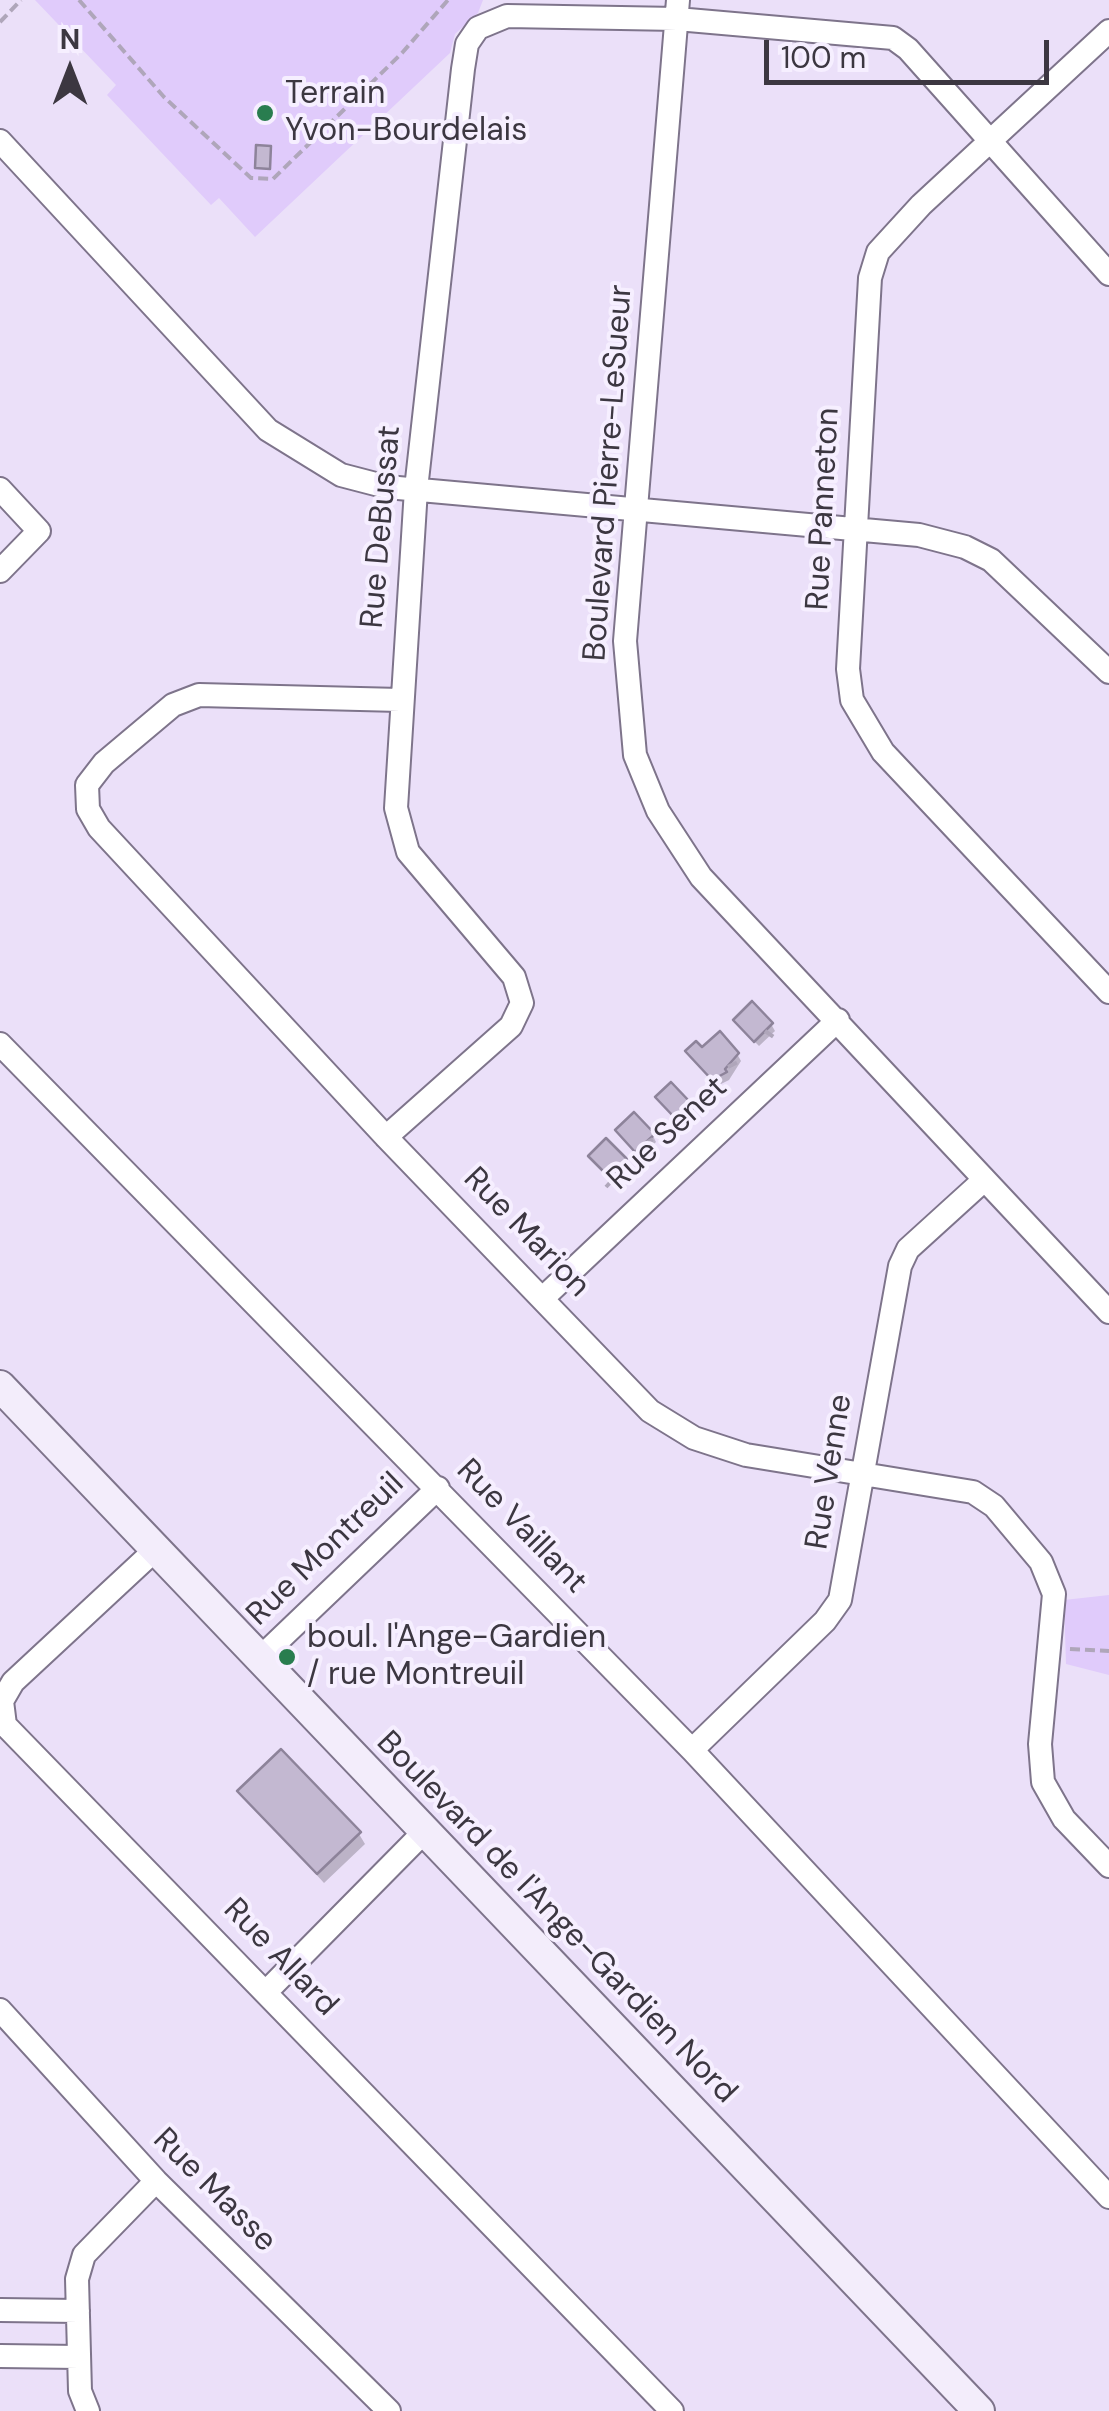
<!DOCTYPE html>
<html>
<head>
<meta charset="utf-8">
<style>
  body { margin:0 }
  #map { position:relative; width:1109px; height:2411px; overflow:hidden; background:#ebe0f9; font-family:"DM Sans",sans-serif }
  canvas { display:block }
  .north { position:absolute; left:20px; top:20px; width:100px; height:100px; -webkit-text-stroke:8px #f6efff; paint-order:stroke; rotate:0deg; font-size:28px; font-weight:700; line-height:40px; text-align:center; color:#3c3741 }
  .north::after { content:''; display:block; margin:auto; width:35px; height:45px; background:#3c3741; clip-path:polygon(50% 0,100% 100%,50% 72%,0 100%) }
  .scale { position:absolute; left:764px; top:40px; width:285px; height:45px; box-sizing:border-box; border:5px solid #3c3741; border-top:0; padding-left:12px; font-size:30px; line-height:35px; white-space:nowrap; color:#3c3741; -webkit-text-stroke:8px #f6efff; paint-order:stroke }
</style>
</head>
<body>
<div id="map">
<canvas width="1109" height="2411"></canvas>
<div class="north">N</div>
<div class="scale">100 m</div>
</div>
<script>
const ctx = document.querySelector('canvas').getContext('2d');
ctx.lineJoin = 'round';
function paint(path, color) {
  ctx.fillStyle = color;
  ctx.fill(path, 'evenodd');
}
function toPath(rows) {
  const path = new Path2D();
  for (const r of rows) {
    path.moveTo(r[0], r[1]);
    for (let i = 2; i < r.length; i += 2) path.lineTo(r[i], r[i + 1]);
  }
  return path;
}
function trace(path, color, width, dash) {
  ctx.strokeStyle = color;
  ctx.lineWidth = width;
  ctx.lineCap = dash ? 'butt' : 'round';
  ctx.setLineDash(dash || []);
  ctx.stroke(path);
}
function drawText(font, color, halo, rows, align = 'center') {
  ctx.font = font + ' "DM Sans",sans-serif';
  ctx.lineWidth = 8;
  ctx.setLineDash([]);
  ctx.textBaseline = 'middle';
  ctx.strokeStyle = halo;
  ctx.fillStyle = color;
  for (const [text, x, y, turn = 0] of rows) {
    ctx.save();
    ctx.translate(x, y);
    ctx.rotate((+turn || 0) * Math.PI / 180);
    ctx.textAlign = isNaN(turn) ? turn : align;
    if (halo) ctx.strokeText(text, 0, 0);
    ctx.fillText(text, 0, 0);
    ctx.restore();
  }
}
paint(toPath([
  [35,0,483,0,478,13,455,34,450,53,255,237,219,198,211,205,107,95,116,85],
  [1109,1595,1109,1675,1066,1664,1064,1600]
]), '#e0cbfb');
paint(toPath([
  [771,1024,775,1031,759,1046,740,1027],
  [737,1054,741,1061,729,1080,717,1086,692,1058],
  [688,1103,692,1110,679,1122,662,1104],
  [653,1136,656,1142,640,1157,622,1137],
  [591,1156,625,1161,629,1167,614,1182],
  [240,1791,359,1834,365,1844,324,1883]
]), '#0003');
const building = toPath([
  [256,145,271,146,270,169,255,168,256,145],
  [752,1001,773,1023,754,1042,733,1020,752,1001],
  [720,1031,739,1053,725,1069,727,1072,712,1080,685,1051,696,1041,702,1047,720,1031],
  [671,1082,690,1102,674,1117,655,1097,671,1082],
  [634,1112,655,1134,635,1152,615,1130,634,1112],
  [606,1138,627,1159,609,1177,588,1156,606,1138],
  [281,1749,361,1832,317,1874,237,1791,281,1749]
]);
paint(building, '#c3b8d1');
trace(building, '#8d839a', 2.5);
const street = toPath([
  [678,0,625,641,635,755,658,811,701,877,1109,1312],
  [1109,31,921,205,878,252,870,278,848,669,852,700,883,752,1109,992],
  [0,141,268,430,341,475,387,487,919,535,965,547,991,560,1109,672],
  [0,489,39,531,0,571],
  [400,700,199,695,173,705,104,763,87,785,88,809,99,828,386,1137,650,1411,694,1438,746,1455,973,1492,994,1506,1041,1562,1054,1594,1040,1744,1043,1782,1064,1819,1109,1866],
  [0,1044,692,1750,1109,2197],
  [386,1137,511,1026,522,1003,514,977,408,852,396,808,416,489,463,69,467,44,478,28,507,16,677,19,893,38,908,49,1109,274],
  [544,1297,838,1020],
  [154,1551,13,1682,2,1701,5,1725,672,2411],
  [259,1659,438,1488],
  [692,1750,825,1621,840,1600,900,1266,908,1249,984,1180],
  [267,1991,424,1832],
  [0,2010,156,2181,389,2411],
  [0,2310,78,2311],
  [0,2356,79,2357],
  [88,2411,80,2391,77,2279,84,2255,156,2181]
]);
const secondary = toPath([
  [0,1386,979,2411]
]);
trace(street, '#7e748b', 26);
trace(secondary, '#7e748b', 34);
trace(toPath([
  [79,0,164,97,251,178,273,179,402,53,448,0],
  [0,22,21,0],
  [765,1031,775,1038],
  [728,1067,740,1061],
  [685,1106,690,1110,699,1102],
  [644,1144,663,1134],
  [606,1187,621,1171,618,1168],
  [1070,1649,1109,1651]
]), '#afa6ba', 4, [10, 5]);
trace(street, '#fff', 22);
trace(secondary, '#f3edfb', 30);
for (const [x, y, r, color] of [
  [265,113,10,"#297d4f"],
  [287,1657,10,"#297d4f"]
]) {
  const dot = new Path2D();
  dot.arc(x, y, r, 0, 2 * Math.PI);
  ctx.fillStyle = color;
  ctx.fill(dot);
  trace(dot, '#f6efff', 4);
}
drawText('32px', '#3c3741', '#f6efff', [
  ["Terrain",285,95],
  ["Yvon-Bourdelais",285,132],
  ["boul. l'Ange-Gardien",307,1639],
  ["/ rue Montreuil",307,1676]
], 'left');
drawText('32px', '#3c3741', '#f6efff', [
  ["Boulevard Pierre-LeSueur",609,473,-86],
  ["Rue Panneton",824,509,-87],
  ["Rue DeBussat",382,527,-85],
  ["Rue Senet",668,1134,-43],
  ["Rue Marion",526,1233,46],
  ["Rue Venne",830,1472,-81],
  ["Rue Vaillant",521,1527,46],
  ["Rue Montreuil",326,1550,-44],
  ["Boulevard de l'Ange-Gardien Nord",556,1918,46],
  ["Rue Allard",280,1958,46],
  ["Rue Masse",214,2191,45]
]);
</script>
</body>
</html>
